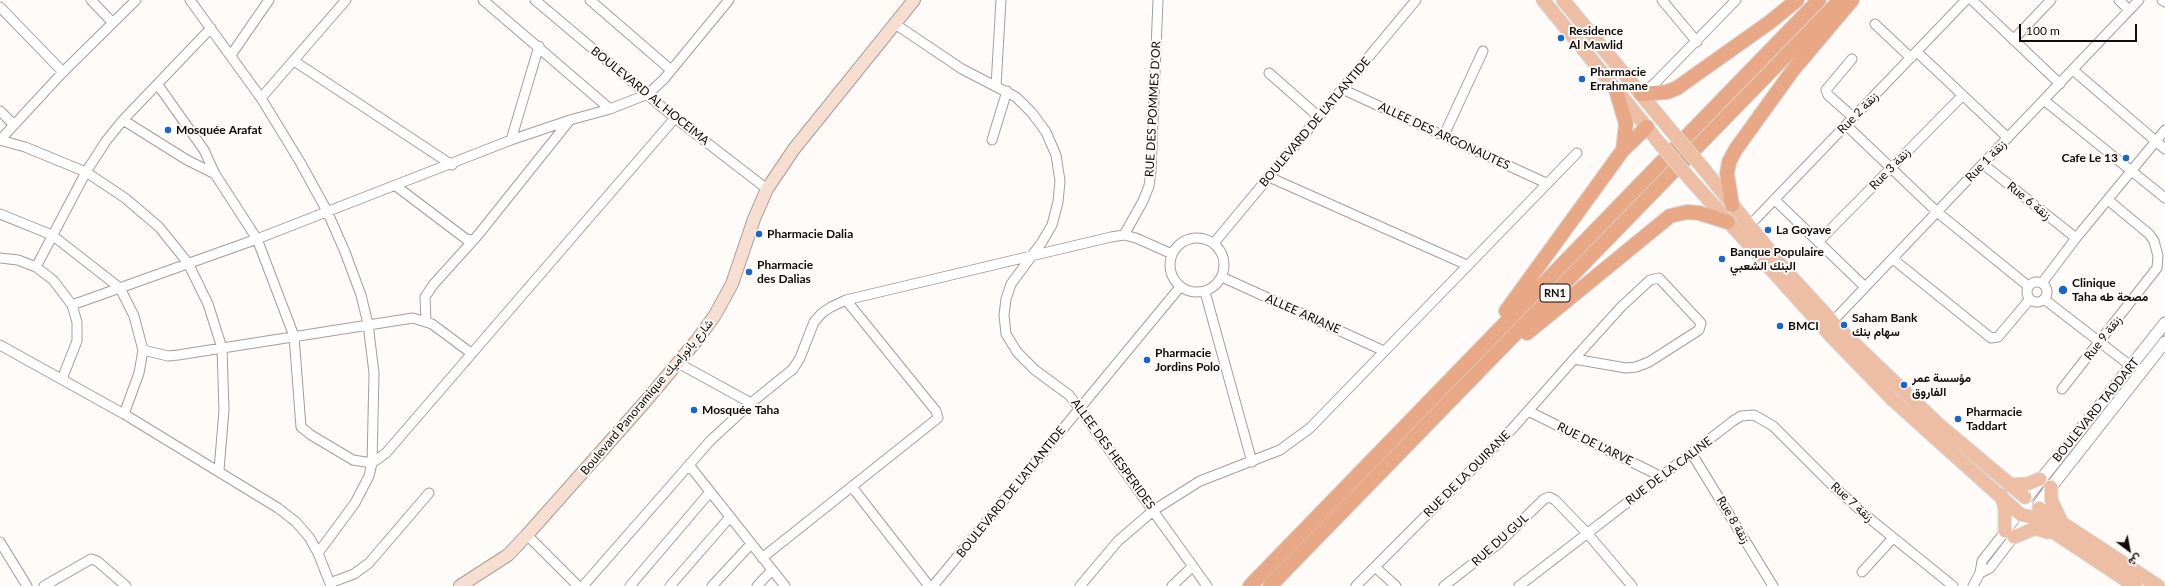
<!DOCTYPE html>
<html>
<head>
<meta charset="utf-8">
<style>
  body { margin:0 }
  #map { position:relative; width:2165px; height:586px; overflow:hidden; background:#fefbf9; font-family:Lato,Vazirmatn,sans-serif }
  canvas { display:block }
  .north { position:absolute; left:2109px; top:530px; width:40px; height:40px; -webkit-text-stroke:3px #fefbf9; paint-order:stroke; rotate:148deg; font-size:11px; font-weight:700; line-height:16px; text-align:center; color:#100c09 }
  .north::after { content:''; display:block; margin:auto; width:14px; height:18px; background:#100c09; clip-path:polygon(50% 0,100% 100%,50% 72%,0 100%) }
  .scale { position:absolute; left:2019px; top:24px; width:118px; height:18px; box-sizing:border-box; border:2px solid #100c09; border-top:0; padding-left:5px; font-size:12px; line-height:14px; white-space:nowrap; color:#100c09; -webkit-text-stroke:3px #fefbf9; paint-order:stroke }
</style>
</head>
<body>
<div id="map">
<canvas width="2165" height="586"></canvas>
<div class="north">ش</div>
<div class="scale">100 m</div>
</div>
<script>
const ctx = document.querySelector('canvas').getContext('2d');
ctx.lineJoin = 'round';
function toPath(rows) {
  const path = new Path2D();
  for (const r of rows) {
    if (r.length === 3) {
      path.moveTo(r[0] + r[2], r[1]);
      path.arc(r[0], r[1], r[2], 0, 2 * Math.PI);
      continue;
    }
    path.moveTo(r[0], r[1]);
    for (let i = 2; i < r.length; i += 2) path.lineTo(r[i], r[i + 1]);
  }
  return path;
}
function trace(path, color, width, dash) {
  ctx.strokeStyle = color;
  ctx.lineWidth = width;
  ctx.lineCap = dash ? 'butt' : 'round';
  ctx.setLineDash(dash || []);
  ctx.stroke(path);
}
function drawText(font, color, halo, rows, align = 'center') {
  ctx.font = font + ' Lato,Vazirmatn,sans-serif';
  ctx.lineWidth = 4;
  ctx.setLineDash([]);
  ctx.textBaseline = 'middle';
  ctx.strokeStyle = halo;
  ctx.fillStyle = color;
  for (const [text, x, y, turn = 0] of rows) {
    ctx.save();
    ctx.translate(x, y);
    ctx.rotate((+turn || 0) * Math.PI / 180);
    ctx.textAlign = isNaN(turn) ? turn : align;
    if (halo) ctx.strokeText(text, 0, 0);
    ctx.fillText(text, 0, 0);
    ctx.restore();
  }
}
const minor = toPath([
  [91,0,112,22],
  [190,0,261,98,300,162,327,211,345,252,361,295,368,324,374,373,372,463,369,476,355,503,318,553],
  [483,0,610,109],
  [535,0,675,118,767,189],
  [590,0,671,70],
  [1662,0,1697,42],
  [1972,0,2060,84],
  [2119,0,2129,10],
  [2162,0,2165,2],
  [0,7,63,72],
  [895,24,962,69,1016,97,1032,113,1046,132,1056,155,1060,181,1058,202,1052,225,1042,242,1011,284,1006,299,1004,315,1006,334,1017,352,1035,370,1069,395,1079,408,1207,586],
  [1875,24,1911,58],
  [2013,40,2051,0],
  [1917,52,2008,138],
  [231,55,269,0],
  [1852,59,1826,90,1828,95,1853,117],
  [294,61,452,165],
  [2073,70,2165,149],
  [1269,73,1319,117],
  [158,85,204,150,215,174],
  [996,86,1001,0],
  [1342,89,1546,183],
  [1642,94,1656,82,1736,0],
  [261,98,346,0],
  [2045,101,2165,198],
  [0,111,13,124],
  [123,120,187,160,215,174,257,239,294,336,301,427,311,435,353,460,372,463,386,453,675,118],
  [1846,125,1937,212,2028,286],
  [1444,135,1483,51],
  [0,140,25,147,86,172,125,198,159,227,188,263,208,304,222,348,224,410,219,470],
  [0,140,63,72,136,0],
  [511,140,539,46],
  [992,140,1007,91],
  [1983,164,2076,238],
  [1269,177,1467,265],
  [396,186,466,239,472,240],
  [1775,200,1865,287],
  [0,214,52,235,120,288,134,316,143,350,139,373,124,414],
  [1749,226,1966,0],
  [1124,235,1143,201,1149,186,1151,171,1158,0],
  [1197,265,27],
  [1818,242,1962,96],
  [1214,243,1416,0],
  [0,258,18,260,36,267,53,280,72,305,77,322,77,341,62,379],
  [1893,259,1991,338,1998,337,2030,299],
  [36,267,86,172,106,141,123,120,211,28],
  [1222,277,1384,351],
  [2037,292,10],
  [2042,283,2076,238,2165,130],
  [1205,292,1252,462],
  [2044,299,2132,367],
  [72,305,257,239,511,140,570,120,610,109,648,94,664,79,729,0],
  [426,321,425,297,433,285,478,235,570,120],
  [1832,322,2139,0],
  [0,345,124,414,278,508,296,522,309,537,318,553,331,586],
  [143,350,168,356,178,355,413,318,432,324,471,353],
  [678,363,751,403],
  [2062,389,2157,268,2158,256,2154,241,2149,234,2108,200],
  [1528,411,1662,477],
  [1692,454,1773,586],
  [689,465,785,586],
  [852,487,929,586],
  [527,535,578,586],
  [0,542,27,586],
  [762,558,938,418,936,411,846,300],
  [1375,567,1396,586],
  [1862,572,1893,538],
  [1980,573,1990,568,2029,517],
  [330,583,354,574,369,563,429,493],
  [44,586,91,559,97,561,126,586],
  [583,586,710,441,751,403,793,369,800,358,814,322,822,313,831,307,846,300,1111,237,1124,235,1136,238,1172,254],
  [630,586,710,492],
  [670,586,730,517],
  [712,586,751,544],
  [757,586,772,570],
  [933,586,1180,287],
  [1080,586,1118,541,1154,510,1200,481,1280,450,1310,428,1577,153],
  [1172,586,1193,566],
  [1356,586,1512,429,1574,359,1621,307,1650,280,1659,278,1701,323,1699,330,1649,362,1636,367,1626,368,1574,359],
  [1444,586,1498,544,1544,499,1549,497,1555,500,1587,533,1632,586],
  [1519,586,1733,421,1741,416,1754,415,1773,426,1831,484,1869,518,1953,586],
  [1973,586,1980,573,1982,561,2020,513]
]);
const tertiary = toPath([
  [2028,496,2165,323],
  [2039,504,2051,487,2165,342]
]);
const secondary = toPath([
  [460,586,508,555,527,535,645,402,697,340,715,315,732,284,754,219,767,189,794,149,914,0]
]);
const primary = toPath([
  [1543,0,1653,135],
  [1563,0,1668,127],
  [1703,168,1785,270,1839,329,1938,424,2025,497],
  [1690,179,1831,336,1893,400,1933,436,2021,515,2031,517,2135,586],
  [2010,485,2028,484,2040,479],
  [2051,487,2051,500,2061,521],
  [2001,495,2005,508,2005,531],
  [2039,508,2158,586],
  [2014,537,2035,528,2048,532]
]);
const trunk = toPath([
  [1641,94,1667,92,1677,88,1770,22,1797,0],
  [1623,150,1647,127],
  [1732,205,1727,174,1729,162,1736,149,1793,70,1852,0],
  [1506,311,1623,150,1626,124,1616,90],
  [1527,333,1670,216,1687,212,1699,213,1728,222],
  [1250,586,1819,0],
  [1270,586,1840,0]
]);
trace(minor, '#a99d97', 11);
trace(tertiary, '#a99d97', 13);
trace(secondary, '#a99d97', 14);
trace(primary, '#d9d8d8', 15);
trace(trunk, '#d9d8d8', 16);
trace(minor, '#fff', 9);
trace(tertiary, '#fff', 11);
trace(secondary, '#f6ded1', 12);
trace(primary, '#eebea4', 13);
trace(trunk, '#e8a886', 14);
const primaryBridge = toPath([
  [1668,127,1703,168],
  [1655,138,1690,179]
]);
trace(primaryBridge, '#d9d8d8', 15, []);
trace(primaryBridge, '#eebea4', 13);
for (const [x, y, r, color] of [
  [1561,38,4,"#1765d0"],
  [1582,79,4,"#1765d0"],
  [168,130,4,"#1765d0"],
  [2126,158,4,"#1765d0"],
  [1768,230,4,"#1765d0"],
  [759,234,4,"#1765d0"],
  [1722,259,4,"#1765d0"],
  [749,272,4,"#1765d0"],
  [2063,290,5,"#1765d0"],
  [1844,325,4,"#1765d0"],
  [1780,326,4,"#1765d0"],
  [1147,360,4,"#1765d0"],
  [1904,385,4,"#1765d0"],
  [694,410,4,"#1765d0"],
  [1958,419,4,"#1765d0"]
]) {
  const dot = new Path2D();
  dot.arc(x, y, r, 0, 2 * Math.PI);
  ctx.fillStyle = color;
  ctx.fill(dot);
  trace(dot, '#fefbf9', 1.5);
}
for (const [x, y, w] of [
  [1555,293,30]
]) {
  const box = new Path2D();
  box.roundRect(x - w / 2, y - 9, w, 18, 3);
  ctx.fillStyle = '#fefbf9';
  ctx.fill(box);
  trace(box, '#100c09', 1);
}
drawText('bold 11px', '#100c09', null, [
  ["RN1",1555,293]
]);
drawText('bold 12px', '#100c09', '#fefbf9', [
  ["Residence",1569,31],
  ["Al Mawlid",1569,45],
  ["Pharmacie",1590,72],
  ["Errahmane",1590,86],
  ["Mosquée Arafat",176,130],
  ["Cafe Le 13",2118,158,"right"],
  ["La Goyave",1776,230],
  ["Pharmacie Dalia",767,234],
  ["Banque Populaire",1730,252],
  ["البنك الشعبي",1730,266],
  ["Pharmacie",757,265],
  ["des Dalias",757,279],
  ["Clinique",2072,283],
  ["Taha مصحة طه",2072,297],
  ["Saham Bank",1852,318],
  ["سهام بنك",1852,332],
  ["BMCI",1788,326],
  ["Pharmacie",1155,353],
  ["Jordins Polo",1155,367],
  ["مؤسسة عمر",1912,378],
  ["الفاروق",1912,392],
  ["Mosquée Taha",702,410],
  ["Pharmacie",1966,412],
  ["Taddart",1966,426]
], 'left');
drawText('12px', '#100c09', '#fefbf9', [
  ["BOULEVARD AL HOCEIMA",650,96,39],
  ["RUE DES POMMES D'OR",1153,109,-87],
  ["Rue 2 زنقة",1858,113,-46],
  ["BOULEVARD DE L'ATLANTIDE",1315,122,-50],
  ["ALLEE DES ARGONAUTES",1444,136,25],
  ["Rue 1 زنقة",1986,161,-46],
  ["Rue 3 زنقة",1890,169,-46],
  ["Rue 6 زنقة",2029,201,39],
  ["ALLEE ARIANE",1303,314,24],
  ["Rue 9 زنقة",2103,338,-52],
  ["Boulevard Panoramique شارع بانوراميك",647,397,-50],
  ["BOULEVARD TADDART",2096,410,-51],
  ["RUE DE L'ARVE",1595,444,26],
  ["ALLEE DES HESPERIDES",1113,454,54],
  ["RUE DE LA CALINE",1669,471,-37],
  ["RUE DE LA OUIRANE",1467,474,-45],
  ["BOULEVARD DE L'ATLANTIDE",1011,492,-51],
  ["Rue 7 زنقة",1852,502,42],
  ["Rue 8 زنقة",1733,520,59],
  ["RUE DU GUL",1500,540,-42]
]);
</script>
</body>
</html>
